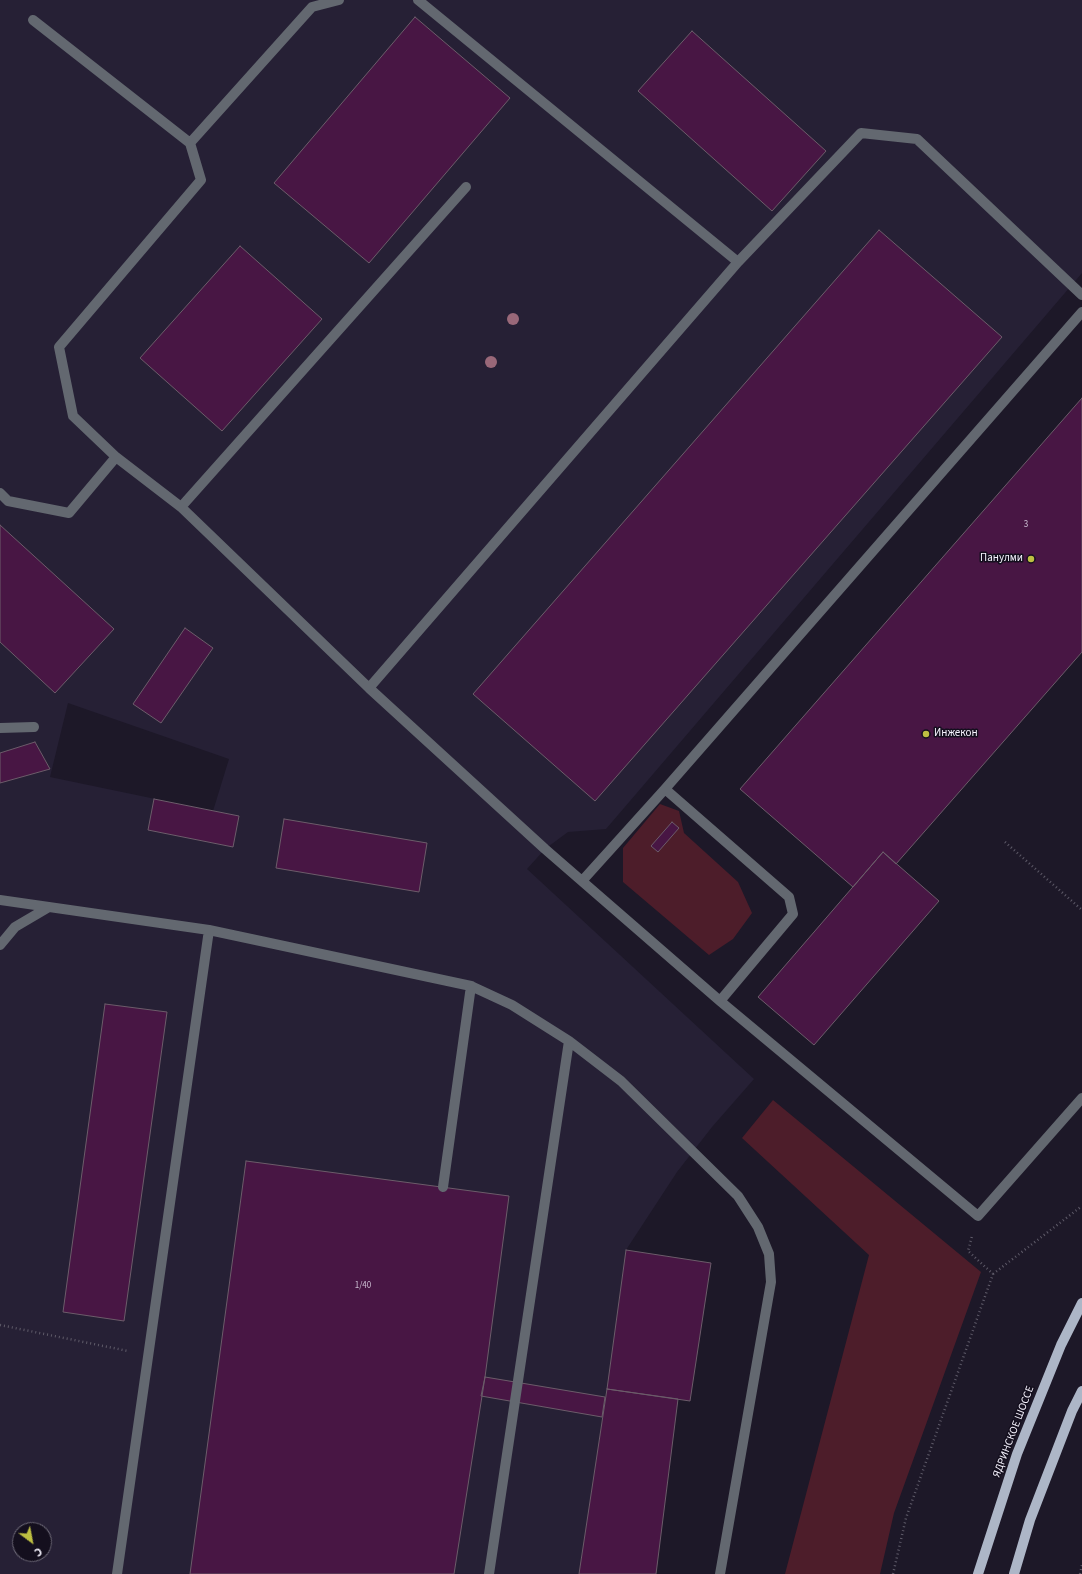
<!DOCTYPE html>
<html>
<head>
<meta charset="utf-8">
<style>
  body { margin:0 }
  #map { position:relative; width:1082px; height:1574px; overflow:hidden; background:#1d1828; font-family:"Source Sans 3",sans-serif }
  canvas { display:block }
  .north { position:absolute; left:12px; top:1522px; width:40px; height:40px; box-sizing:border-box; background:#140f1e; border:1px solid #6e6a78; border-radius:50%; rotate:148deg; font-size:11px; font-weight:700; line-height:16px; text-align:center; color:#f6f3fe }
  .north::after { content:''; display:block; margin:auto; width:14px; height:18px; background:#bebf42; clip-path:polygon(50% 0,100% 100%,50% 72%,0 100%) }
</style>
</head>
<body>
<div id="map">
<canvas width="1082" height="1574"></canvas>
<div class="north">С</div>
</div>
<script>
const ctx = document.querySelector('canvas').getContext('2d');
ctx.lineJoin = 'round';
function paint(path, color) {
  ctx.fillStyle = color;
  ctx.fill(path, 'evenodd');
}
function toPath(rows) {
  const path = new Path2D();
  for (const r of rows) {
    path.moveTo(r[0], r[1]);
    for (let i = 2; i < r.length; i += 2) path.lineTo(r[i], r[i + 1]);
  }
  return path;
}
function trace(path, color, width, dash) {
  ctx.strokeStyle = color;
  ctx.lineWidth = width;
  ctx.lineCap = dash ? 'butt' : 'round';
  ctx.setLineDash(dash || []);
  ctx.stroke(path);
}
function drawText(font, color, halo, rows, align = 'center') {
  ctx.font = font + ' "Source Sans 3",sans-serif';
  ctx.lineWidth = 3;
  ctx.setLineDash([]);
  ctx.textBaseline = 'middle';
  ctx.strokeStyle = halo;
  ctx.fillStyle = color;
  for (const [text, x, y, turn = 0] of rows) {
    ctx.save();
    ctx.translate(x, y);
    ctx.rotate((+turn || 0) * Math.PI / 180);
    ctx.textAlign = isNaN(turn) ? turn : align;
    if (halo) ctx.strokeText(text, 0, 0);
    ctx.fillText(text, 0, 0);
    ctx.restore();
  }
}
paint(toPath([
  [0,0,1082,0,1082,273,606,829,568,832,545,849,527,869,754,1079,712,1127,677,1172,626,1250,607,1389,579,1574,0,1574],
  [68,703,229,759,213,811,50,777],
  [20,1530,44,1530,44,1554,20,1554]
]), '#262035');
paint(toPath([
  [660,804,679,811,684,833,738,882,752,913,733,939,709,955,623,882,623,848],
  [773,1100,981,1272,894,1513,880,1574,785,1574,869,1255,742,1138]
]), '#4d1d2a');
const building = toPath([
  [415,17,510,98,369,263,274,183,415,17],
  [692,31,826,151,772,211,638,91,692,31],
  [879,230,1002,337,595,801,473,694,879,230],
  [240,246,322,319,222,431,140,358,240,246],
  [1082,398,1082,652,896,864,883,852,853,887,740,789,1082,398],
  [0,525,114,629,55,693,0,642,0,525],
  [185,628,213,648,161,723,133,704,185,628],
  [35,742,50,769,0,783,0,753,35,742],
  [154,799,239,816,233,847,148,830,154,799],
  [284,819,427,843,419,892,276,868,284,819],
  [672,822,679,828,658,852,651,846,672,822],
  [883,852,939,901,814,1045,758,997,883,852],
  [105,1004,167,1012,124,1321,63,1312,105,1004],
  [246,1161,509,1196,485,1377,454,1574,190,1574,246,1161],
  [626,1250,711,1263,690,1401,607,1389,626,1250],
  [485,1377,605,1397,602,1417,481,1396,485,1377],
  [607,1389,678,1399,656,1574,579,1574,607,1389]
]);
paint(building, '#481644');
trace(building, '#6c5c6a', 1);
trace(toPath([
  [1005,842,1082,910],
  [993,1274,1082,1206],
  [0,1325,128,1351],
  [893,1574,906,1518,993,1274,968,1251,972,1236],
  [1080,1574,1082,1565]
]), '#5f5b69', 2.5, [1, 3]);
trace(toPath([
  [339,0,312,7,190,143,201,180,59,347,73,416,116,457,181,507,369,688,545,849,720,1001,978,1216,1082,1098],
  [418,0,738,262],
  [33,20,190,143],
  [0,493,8,501,69,513,116,457],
  [181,507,466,187],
  [369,688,738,262,861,133,917,139,1082,295],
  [0,728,34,727],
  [665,789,789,897,793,914,720,1001],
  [582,881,665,789,1082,312],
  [0,900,209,930,471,986,443,1187],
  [0,945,15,927,49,907],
  [471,986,512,1005,569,1041,621,1081,738,1196,758,1227,769,1254,771,1282,720,1574],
  [117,1574,209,930],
  [489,1574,569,1041]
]), '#636870', 10);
trace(toPath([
  [978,1574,1017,1454,1061,1345,1082,1303],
  [1014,1574,1030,1520,1072,1411,1082,1391]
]), '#adb6c7', 10);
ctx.fillStyle = '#996879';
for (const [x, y] of [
  [513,319],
  [491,362]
]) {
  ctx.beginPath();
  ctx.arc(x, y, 6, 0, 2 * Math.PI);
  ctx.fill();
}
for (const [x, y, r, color] of [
  [1031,559,4,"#bebf42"],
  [926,734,4,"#bebf42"]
]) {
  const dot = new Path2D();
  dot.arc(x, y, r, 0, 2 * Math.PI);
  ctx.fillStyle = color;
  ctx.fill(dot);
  trace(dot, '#140f1e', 1.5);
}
drawText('9px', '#cabcd0', null, [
  ["3",1026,525],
  ["1/40",363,1286]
]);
drawText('11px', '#f6f3fe', '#140f1e', [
  ["Панулми",1023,559],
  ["Инжекон",934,734,"left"]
], 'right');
drawText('11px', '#f6f3fe', '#140f1e', [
  ["ЯДРИНСКОЕ ШОССЕ",1014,1432,-69]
]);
</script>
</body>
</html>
